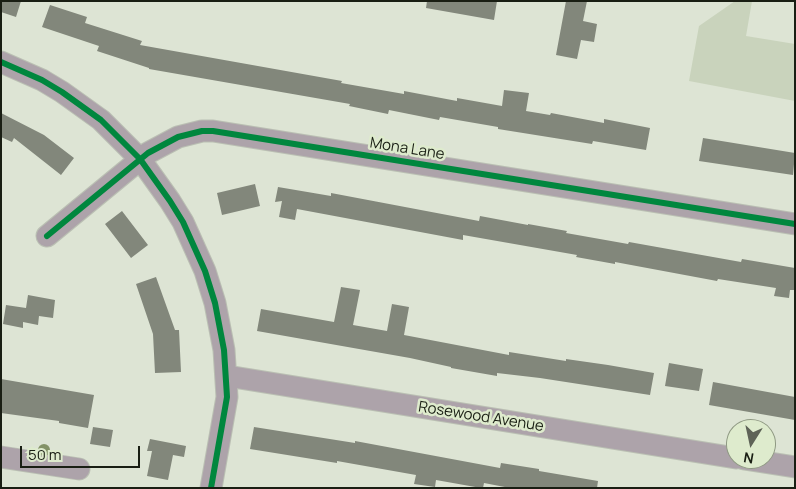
<!DOCTYPE html>
<html>
<head>
<meta charset="utf-8">
<style>
  body { margin:0 }
  #map { position:relative; width:796px; height:489px; overflow:hidden; background:#dde4d4; font-family:Manrope,sans-serif }
  canvas { display:block }
  .frame { position:absolute; inset:0; border:2px solid #191e13; pointer-events:none }
  .north { position:absolute; left:726px; top:419px; width:50px; height:50px; box-sizing:border-box; background:#deebcd; border:1px solid #8f9983; border-radius:50%; rotate:190deg; font-size:14px; font-weight:700; line-height:20px; text-align:center; color:#191e13 }
  .north::after { content:''; display:block; margin:auto; width:18px; height:22px; background:#5e6357; clip-path:polygon(50% 0,100% 100%,50% 72%,0 100%) }
  .scale { position:absolute; left:20px; top:446px; width:120px; height:22px; box-sizing:border-box; border:2px solid #191e13; border-top:0; padding-left:6px; font-size:15px; line-height:18px; white-space:nowrap; color:#191e13; -webkit-text-stroke:4px #deebcd; paint-order:stroke }
</style>
</head>
<body>
<div id="map">
<canvas width="796" height="489"></canvas>
<div class="frame"></div>
<div class="north">N</div>
<div class="scale">50 m</div>
</div>
<script>
const ctx = document.querySelector('canvas').getContext('2d');
ctx.lineJoin = 'round';
function paint(path, color) {
  ctx.fillStyle = color;
  ctx.fill(path, 'evenodd');
}
function toPath(rows) {
  const path = new Path2D();
  for (const r of rows) {
    path.moveTo(r[0], r[1]);
    for (let i = 2; i < r.length; i += 2) path.lineTo(r[i], r[i + 1]);
  }
  return path;
}
function trace(path, color, width, dash) {
  ctx.strokeStyle = color;
  ctx.lineWidth = width;
  ctx.lineCap = dash ? 'butt' : 'round';
  ctx.setLineDash(dash || []);
  ctx.stroke(path);
}
function drawText(font, color, halo, rows, align = 'center') {
  ctx.font = font + ' Manrope,sans-serif';
  ctx.lineWidth = 5;
  ctx.setLineDash([]);
  ctx.textBaseline = 'middle';
  ctx.strokeStyle = halo;
  ctx.fillStyle = color;
  for (const [text, x, y, turn = 0] of rows) {
    ctx.save();
    ctx.translate(x, y);
    ctx.rotate((+turn || 0) * Math.PI / 180);
    ctx.textAlign = isNaN(turn) ? turn : align;
    if (halo) ctx.strokeText(text, 0, 0);
    ctx.fillText(text, 0, 0);
    ctx.restore();
  }
}
paint(toPath([
  [735,1,752,1,746,36,795,44,795,101,689,81,699,26]
]), '#c9d3bc');
paint(toPath([
  [1,1,21,1,16,17,1,12],
  [427,1,497,1,494,20,426,8],
  [566,1,587,1,583,21,597,24,594,42,581,40,577,59,556,55],
  [50,5,87,17,85,23,142,41,140,45,342,81,341,83,404,94,404,91,457,101,457,98,502,106,504,90,529,93,526,111,550,115,551,113,604,123,604,119,650,128,646,150,593,141,592,144,498,129,498,127,440,117,439,120,389,110,388,114,349,106,350,104,149,69,149,68,97,51,99,46,42,27],
  [1,113,44,135,74,158,61,175,14,138,12,142,1,137],
  [703,138,795,153,793,175,699,161],
  [255,184,260,206,222,215,217,193],
  [278,187,331,196,331,193,479,221,480,216,528,225,528,224,567,231,566,233,628,244,629,242,741,262,742,259,795,268,795,290,790,290,789,298,774,296,776,288,718,279,717,281,615,262,615,264,576,257,577,255,463,235,463,240,297,209,295,220,279,217,282,201,275,202],
  [122,211,148,245,131,258,105,224],
  [156,277,175,330,179,330,181,372,155,373,153,334,136,284],
  [341,287,360,290,353,325,387,331,392,304,409,307,404,335,509,355,509,352,566,361,566,359,608,365,654,373,650,395,540,378,497,373,497,376,451,368,451,367,410,358,257,331,261,309,334,322],
  [28,295,55,300,53,318,39,316,38,325,23,322,23,328,3,324,6,305,26,308],
  [669,363,703,369,699,391,665,386],
  [1,379,94,395,88,428,59,423,59,421,1,413],
  [713,382,795,397,795,420,709,405],
  [93,427,113,430,110,447,90,444],
  [254,427,355,443,355,441,500,468,501,463,539,469,539,471,598,481,597,488,510,488,484,483,483,488,481,488,436,480,435,487,414,484,416,475,337,461,337,463,250,449],
  [150,439,186,446,184,457,173,455,168,480,147,476,152,451,147,451]
]), '#82877b');
const minor = toPath([
  [1,62,42,80,62,92,101,120,140,159,170,201,183,222,205,271,215,303,224,350,227,397,211,488],
  [47,236,148,153,178,137,202,131,213,131,795,224],
  [227,376,736,458],
  [1,457,79,469],
  [744,459,795,467]
]);
trace(minor, '#babfb3', 23);
trace(minor, '#ada3aa', 21);
trace(toPath([
  [1,62,42,80,62,92,101,120,140,159,170,201,183,222,205,271,215,303,224,350,227,397,211,488],
  [47,236,148,153,178,137,202,131,213,131,795,224]
]), '#00873e', 6);
ctx.fillStyle = '#839267';
for (const [x, y] of [
  [44,450]
]) {
  ctx.beginPath();
  ctx.arc(x, y, 6, 0, 2 * Math.PI);
  ctx.fill();
}
drawText('15px', '#191e13', '#deebcd', [
  ["Mona Lane",407,149,9],
  ["Rosewood Avenue",481,417,9]
]);
</script>
</body>
</html>
